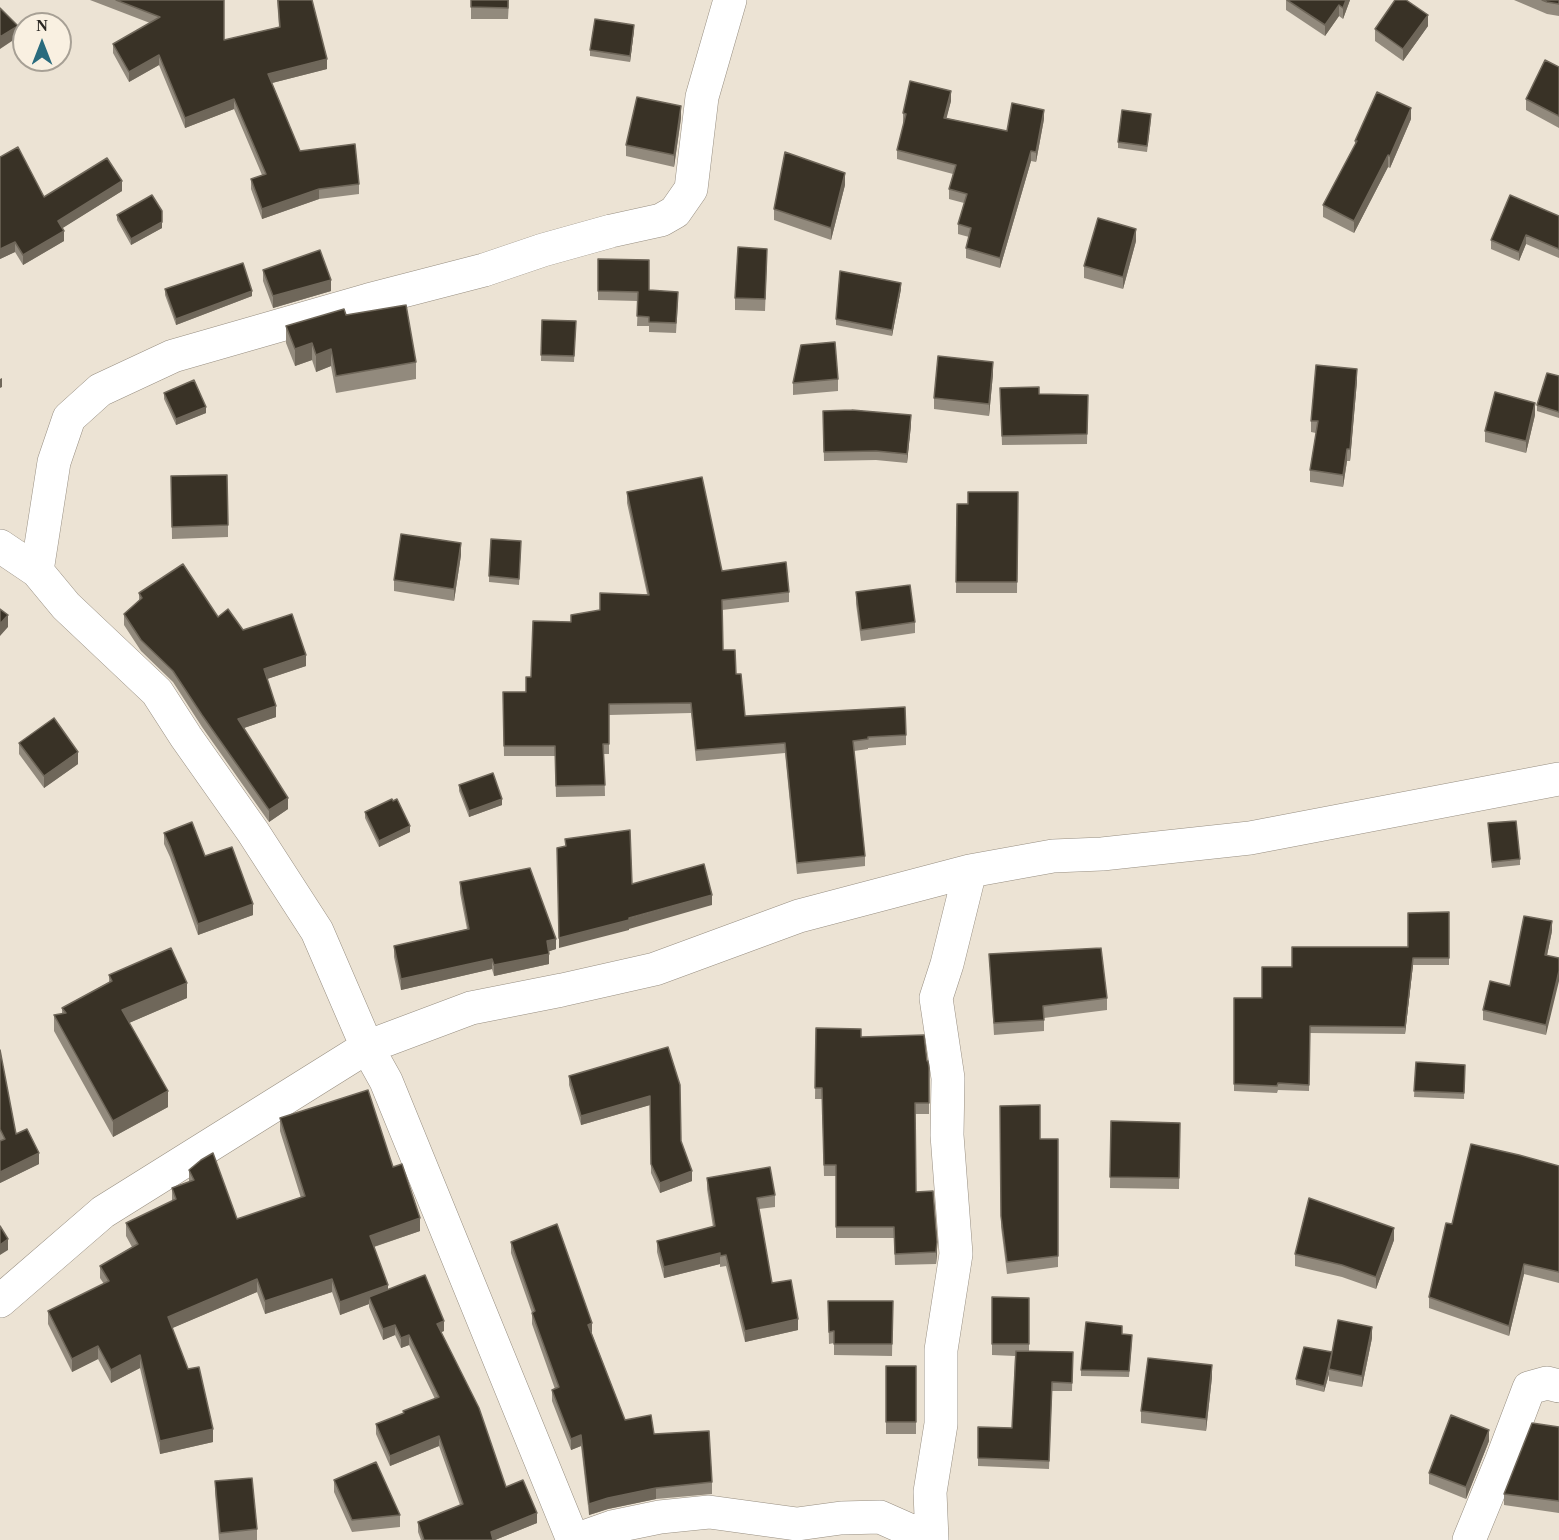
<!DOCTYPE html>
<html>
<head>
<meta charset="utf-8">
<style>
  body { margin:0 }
  #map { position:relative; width:1559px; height:1540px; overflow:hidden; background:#ece3d4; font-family:Georgia,serif }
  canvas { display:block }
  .north { position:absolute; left:12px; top:12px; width:60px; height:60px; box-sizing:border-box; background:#f9f0e1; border:2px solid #a7a095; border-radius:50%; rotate:0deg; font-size:16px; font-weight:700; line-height:24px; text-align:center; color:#2b2823 }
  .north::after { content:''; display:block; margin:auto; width:21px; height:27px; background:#296b7d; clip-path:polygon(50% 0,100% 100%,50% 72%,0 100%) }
</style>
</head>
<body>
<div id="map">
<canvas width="1559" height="1540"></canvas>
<div class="north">N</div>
</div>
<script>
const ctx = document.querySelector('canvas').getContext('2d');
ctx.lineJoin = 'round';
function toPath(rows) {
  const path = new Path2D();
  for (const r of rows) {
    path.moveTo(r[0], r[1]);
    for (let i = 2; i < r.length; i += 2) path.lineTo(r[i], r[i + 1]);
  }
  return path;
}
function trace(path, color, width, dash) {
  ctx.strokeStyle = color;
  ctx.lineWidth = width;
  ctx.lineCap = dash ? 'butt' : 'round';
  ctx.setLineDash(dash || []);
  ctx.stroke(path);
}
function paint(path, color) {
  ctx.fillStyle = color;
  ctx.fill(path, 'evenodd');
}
const minor = toPath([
  [0,546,37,571,66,606,157,692,186,737,253,832,317,931,367,1047,386,1081,573,1540],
  [37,571,54,462,69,418,100,390,173,356,368,300,484,270,543,250,611,231,661,220,675,212,691,189,702,97,730,0],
  [0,1301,103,1212,367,1047,471,1008,562,990,655,969,799,916,970,871,1053,856,1102,854,1250,838,1559,779],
  [575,1540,612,1527,660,1517,709,1512,797,1524,841,1518,880,1517,932,1540],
  [932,1540,930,1492,941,1424,941,1350,956,1254,947,1135,948,1078,936,998,947,964,970,871],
  [1469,1540,1501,1462,1529,1388,1547,1383,1559,1386]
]);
trace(minor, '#978e81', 34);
trace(minor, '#fff', 33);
paint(toPath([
  [90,0,224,0,224,40,279,27,277,0,312,0,327,69,272,83,300,151,359,184,359,194,319,199,262,219,251,189,251,179,262,175,234,109,185,128,159,65,129,82,113,53,113,44,150,23],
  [471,0,509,0,508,19,471,19],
  [1286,0,1350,0,1343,19,1339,16,1325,36,1286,10],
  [1514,0,1559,0,1559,16,1547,14],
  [1428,26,1403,61,1375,41,1375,29],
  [634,30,630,62,590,56,590,50],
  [1559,67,1559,128,1526,110,1526,99],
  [951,101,946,118,1007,131,1044,119,1036,162,1031,161,1000,268,966,258,966,248,969,237,958,234,958,224,964,203,949,199,949,189,953,174,897,159,897,150,904,123,903,123,903,113],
  [681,118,674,167,626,156,626,145],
  [1411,119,1390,168,1388,167,1354,233,1323,217,1323,205,1355,145,1355,141],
  [1151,120,1147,152,1118,148,1118,142],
  [0,157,44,197,122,191,62,228,64,241,23,265,15,252,0,259],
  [845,185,831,240,774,220,774,209],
  [117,215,162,228,131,245,117,220],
  [1559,216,1559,258,1526,244,1519,261,1491,249,1491,240],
  [1136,241,1123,289,1084,278,1084,266],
  [598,259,649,290,678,301,676,333,649,332,649,326,637,326,638,301,598,300],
  [767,260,765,311,735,310,735,298],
  [263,270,331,291,273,308,263,281],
  [165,289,252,296,176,325,165,295],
  [901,289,892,336,836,325,836,319],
  [346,315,416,362,416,379,336,393,331,366,316,372,312,360,295,366,286,343,286,326],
  [542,320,576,321,574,362,541,361],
  [993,374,989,416,934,409,934,398],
  [1559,376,1559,418,1537,411,1537,405],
  [838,379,838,391,793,395,793,383],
  [1357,381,1350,461,1347,461,1343,487,1310,482,1310,470,1316,433,1311,432,1311,421],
  [1000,388,1039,394,1088,395,1087,444,1002,445],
  [164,393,206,413,176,425,164,399],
  [823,411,911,425,907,463,876,460,824,461],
  [1535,415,1526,453,1485,442,1485,431],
  [171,476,228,525,228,537,172,539],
  [627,492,722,571,789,592,789,602,722,610,723,650,736,674,745,716,906,735,906,745,868,748,868,749,854,751,865,856,865,866,797,874,785,753,696,761,691,713,609,715,609,754,604,754,605,796,556,797,555,756,504,756,503,692,526,692,531,677,571,622,600,610,647,594,627,503],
  [1018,492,1017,593,956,593,957,504,968,504],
  [521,547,519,585,489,582,489,576],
  [461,555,454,601,394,591,394,580],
  [856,592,915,622,915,633,861,641,856,604],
  [139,593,218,617,306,666,267,679,276,717,244,728,288,809,269,822,202,727,173,682,141,651,124,625,124,614,139,600],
  [19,743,78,764,44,788,19,754],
  [459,785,502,805,469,817,459,791],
  [365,812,410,832,379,847,365,818],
  [1488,823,1520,859,1520,865,1492,868],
  [164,833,205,856,253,915,198,935,170,857,164,844],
  [460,882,556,949,549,951,549,964,494,976,492,969,401,990,394,957,394,946,467,929,460,893],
  [1449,912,1449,965,1413,965,1405,1034,1310,1033,1309,1091,1278,1090,1277,1093,1234,1091,1234,998,1262,998,1292,967,1408,947],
  [1552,931,1547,955,1546,1035,1483,1020,1483,1010,1510,986],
  [989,954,1107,998,1107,1010,1044,1018,1044,1031,994,1035],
  [109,975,187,998,129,1023,168,1107,113,1137,54,1031,54,1015,62,1014,62,1008,109,982],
  [816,1028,861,1037,927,1061,929,1068,929,1114,915,1114,916,1192,937,1253,936,1264,895,1265,894,1238,836,1238,836,1176,824,1176,822,1099,815,1099],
  [668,1047,681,1141,692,1181,660,1193,651,1173,650,1105,581,1125,569,1085,569,1076],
  [0,1050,16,1134,39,1164,0,1183],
  [1416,1062,1465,1065,1464,1099,1414,1097],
  [1000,1106,1040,1139,1058,1139,1058,1267,1007,1274,1001,1227],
  [280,1118,393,1167,420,1231,374,1247,388,1289,444,1331,441,1332,506,1487,537,1523,495,1540,421,1540,418,1532,418,1522,460,1505,439,1446,390,1466,376,1434,376,1424,403,1414,403,1411,435,1399,409,1345,401,1348,395,1335,383,1340,369,1307,369,1304,340,1315,332,1292,265,1314,257,1292,172,1328,213,1442,160,1454,140,1368,111,1383,98,1359,72,1372,48,1324,48,1311,104,1284,100,1278,100,1266,132,1247,126,1236,126,1223,172,1201,172,1188,189,1182,189,1170,237,1219,301,1198,280,1131],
  [1111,1121,1180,1123,1179,1189,1110,1188],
  [1559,1166,1559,1283,1524,1274,1509,1336,1429,1308,1429,1297,1452,1224],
  [707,1178,775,1195,775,1207,759,1209,772,1283,798,1330,745,1342,726,1266,720,1267,720,1264,664,1278,657,1252,657,1241,713,1227,707,1189],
  [1394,1240,1376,1289,1342,1277,1295,1266,1295,1254],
  [511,1242,592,1334,625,1420,654,1434,712,1482,712,1494,656,1499,608,1509,589,1515,581,1446,571,1450,552,1401,552,1390,555,1389,532,1324,532,1313,511,1253],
  [992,1297,1029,1298,1029,1351,1073,1352,1072,1391,1052,1391,1049,1469,978,1466,978,1427,1012,1428,1015,1356,992,1355],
  [828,1301,893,1301,892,1356,834,1355,834,1343,829,1344],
  [1122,1334,1132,1341,1129,1377,1081,1376,1081,1370],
  [1372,1338,1362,1387,1329,1381,1329,1374,1324,1392,1296,1385,1296,1379,1332,1352],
  [886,1366,916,1366,916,1434,886,1434],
  [1212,1377,1206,1431,1141,1423,1141,1411],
  [1559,1427,1559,1513,1504,1505,1504,1494],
  [1489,1441,1466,1499,1429,1484,1429,1473],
  [334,1480,400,1515,400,1527,352,1532,334,1492],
  [215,1481,257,1529,257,1540,219,1540,215,1493]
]), '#928a7d');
paint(toPath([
  [1346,0,1350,0,1343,19,1343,8],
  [1339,5,1339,16,1325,36,1325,25],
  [1428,15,1428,26,1403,61,1403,49],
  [634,25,634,30,630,62,630,56],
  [18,26,18,37,0,49,0,37],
  [159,55,159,65,129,82,129,72],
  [327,59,327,69,268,84,268,74],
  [951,91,951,101,944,128,944,118],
  [234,99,234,109,185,128,185,118],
  [681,106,681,118,674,167,674,155],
  [1411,108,1411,119,1390,168,1390,156],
  [1044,110,1044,119,1036,162,1036,152],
  [1031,151,1031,161,1000,268,1000,258],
  [1388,155,1388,167,1354,233,1354,221],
  [845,173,845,185,831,240,831,228],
  [122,181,122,191,58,231,58,221],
  [319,189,319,199,262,219,262,209],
  [162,222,162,228,131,245,131,239],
  [1136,229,1136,241,1123,289,1123,277],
  [64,231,64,241,23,265,23,255],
  [1526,235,1526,244,1519,261,1519,252],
  [15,242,15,252,0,259,0,249],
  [331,280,331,291,273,308,273,296],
  [901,283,901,289,892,336,892,330],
  [252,291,252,296,176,325,176,319],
  [312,343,312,360,295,366,295,349],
  [331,349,331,366,316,372,316,355],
  [993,362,993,374,989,416,989,404],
  [1357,369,1357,381,1350,461,1350,449],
  [2,378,2,387,0,388,0,379],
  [1535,403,1535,415,1526,453,1526,441],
  [206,407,206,413,176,425,176,419],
  [911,415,911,425,907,463,907,454],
  [1347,449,1347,461,1343,487,1343,475],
  [461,543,461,555,454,601,454,589],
  [8,615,8,627,0,636,0,624],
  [306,655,306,666,264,680,264,669],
  [276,706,276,717,238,730,238,719],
  [78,752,78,764,44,788,44,776],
  [288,798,288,809,269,822,269,810],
  [502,799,502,805,469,817,469,811],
  [410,826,410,832,379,847,379,841],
  [712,895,712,905,629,929,629,930,559,948,559,938],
  [253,904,253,915,198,935,198,924],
  [1552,921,1552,931,1545,965,1545,955],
  [556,939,556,949,547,952,547,941],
  [549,954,549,964,494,976,494,965],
  [1413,958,1413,965,1405,1034,1405,1027],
  [492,959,492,969,401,990,401,979],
  [1559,971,1559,981,1546,1035,1546,1025],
  [187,983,187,998,122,1026,122,1010],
  [168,1091,168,1107,113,1137,113,1121],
  [650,1096,650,1105,581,1125,581,1116],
  [39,1153,39,1164,0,1183,0,1172],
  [692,1171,692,1181,660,1193,660,1183],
  [420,1218,420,1231,370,1248,370,1236],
  [1394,1228,1394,1240,1376,1289,1376,1277],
  [8,1239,8,1250,0,1255,0,1245],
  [937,1242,937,1253,936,1264,936,1252],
  [720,1253,720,1264,664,1278,664,1267],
  [1524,1264,1524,1274,1509,1336,1509,1326],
  [257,1279,257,1292,168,1330,168,1317],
  [332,1279,332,1292,265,1314,265,1301],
  [388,1285,388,1298,369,1297,369,1304,340,1315,340,1302],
  [798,1319,798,1330,745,1342,745,1331],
  [444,1321,444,1331,437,1334,437,1324],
  [592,1323,592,1334,588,1325],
  [395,1325,395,1335,383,1340,383,1329],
  [1372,1327,1372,1338,1362,1387,1362,1376],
  [409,1335,409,1345,401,1348,401,1338],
  [98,1346,98,1359,72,1372,72,1359],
  [140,1355,140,1368,111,1383,111,1370],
  [1212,1365,1212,1377,1206,1431,1206,1419],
  [1329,1369,1329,1374,1324,1392,1324,1386],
  [213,1429,213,1442,160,1454,160,1441],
  [1489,1430,1489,1441,1466,1499,1466,1487],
  [581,1435,581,1446,571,1450,571,1439],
  [439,1436,439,1446,390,1466,390,1456],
  [656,1488,656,1499,608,1509,589,1515,589,1504,608,1498],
  [537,1513,537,1523,495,1540,491,1540,491,1532]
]), '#6f675a');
const building = toPath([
  [116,0,224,0,224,40,280,27,278,0,312,0,327,59,268,74,300,151,355,144,359,184,319,189,262,209,251,179,266,174,234,99,185,118,159,55,129,72,113,44,160,17,116,0],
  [471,0,508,0,508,8,471,7,471,0],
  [1287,0,1346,0,1343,8,1339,5,1325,25,1287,0],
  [1395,0,1406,0,1428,15,1403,49,1375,29,1395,0],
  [1542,0,1559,0,1559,4,1547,2,1542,0],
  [0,8,18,26,0,37,0,8],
  [595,19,634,25,630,56,590,50,595,19],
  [1545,60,1559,67,1559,116,1526,99,1545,60],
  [910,81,951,91,944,118,1007,131,1012,103,1044,110,1036,152,1031,151,1000,258,966,248,971,228,958,224,967,194,949,189,956,165,897,150,906,114,903,113,910,81],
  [1377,92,1411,108,1390,156,1388,155,1354,221,1323,205,1357,141,1355,141,1377,92],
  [637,97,681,106,674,155,626,145,637,97],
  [1122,110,1151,114,1147,146,1118,142,1122,110],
  [18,147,44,197,107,158,122,181,58,221,64,231,23,255,15,242,0,249,0,157,18,147],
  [785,152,845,173,831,228,774,209,785,152],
  [152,195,162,211,162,222,131,239,117,215,152,195],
  [1510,195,1559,216,1559,249,1526,235,1519,252,1491,240,1510,195],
  [1098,218,1136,229,1123,277,1084,266,1098,218],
  [738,247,767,249,765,299,735,298,738,247],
  [320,250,331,280,273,296,263,270,320,250],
  [598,259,649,260,649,290,678,292,676,323,649,322,649,317,637,316,638,292,598,291,598,259],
  [243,263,252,291,176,319,165,289,243,263],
  [840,271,901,283,892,330,836,319,840,271],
  [406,305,416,362,336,376,331,349,316,355,312,343,295,349,286,326,344,309,346,315,406,305],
  [542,320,576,321,574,356,541,355,542,320],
  [835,342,838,379,793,383,801,345,835,342],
  [938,356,993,362,989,404,934,398,938,356],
  [1316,365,1357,369,1350,449,1347,449,1343,475,1310,470,1318,421,1311,421,1316,365],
  [1547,373,1559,376,1559,412,1537,405,1547,373],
  [194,380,206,407,176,419,164,393,194,380],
  [1039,387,1039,394,1088,395,1087,434,1002,436,1000,388,1039,387],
  [1495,392,1535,403,1526,441,1485,431,1495,392],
  [852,410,911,415,907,454,876,451,824,452,823,411,852,410],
  [227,475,228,525,172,527,171,476,227,475],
  [702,477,722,571,786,562,789,592,722,600,723,650,735,650,736,674,741,674,745,716,905,707,906,735,868,737,868,739,853,741,865,856,797,863,785,743,696,750,691,703,609,704,609,744,603,744,605,785,556,786,555,746,504,746,503,692,526,692,526,677,531,677,533,621,571,622,571,615,600,610,600,593,649,595,627,492,702,477],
  [968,492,1018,492,1017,582,956,582,957,504,968,504,968,492],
  [401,534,461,543,454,589,394,580,401,534],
  [491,539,521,541,519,579,489,576,491,539],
  [183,564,218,617,228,609,243,630,292,614,306,655,264,669,276,706,238,719,288,798,269,810,202,715,173,671,141,640,124,614,142,598,139,593,183,564],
  [910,585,915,622,861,630,856,592,910,585],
  [0,609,8,615,0,624,0,609],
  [54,718,78,752,44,776,19,743,54,718],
  [493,773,502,799,469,811,459,785,493,773],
  [392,799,393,801,397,799,410,826,379,841,365,812,392,799],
  [1516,821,1520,859,1492,862,1488,823,1516,821],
  [192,822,205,856,232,847,253,904,198,924,170,846,164,833,192,822],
  [630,830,632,884,704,864,712,895,629,918,629,920,559,938,557,848,566,846,565,839,630,830],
  [530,868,556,939,547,941,549,954,494,965,492,959,401,979,394,946,469,929,460,882,530,868],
  [1449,912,1449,958,1413,958,1405,1027,1310,1026,1309,1085,1278,1083,1277,1086,1234,1084,1234,998,1262,998,1262,967,1292,967,1292,947,1408,947,1408,913,1449,912],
  [1524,916,1552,921,1545,955,1559,958,1559,971,1546,1025,1483,1010,1490,981,1510,986,1524,916],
  [171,948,187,983,122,1010,168,1091,113,1121,54,1015,66,1013,62,1008,112,981,109,975,171,948],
  [1101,948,1107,998,1043,1006,1044,1020,994,1023,989,954,1101,948],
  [816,1028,861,1029,861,1037,924,1035,927,1061,928,1061,929,1068,929,1103,915,1103,916,1192,933,1191,937,1242,936,1252,895,1254,894,1227,836,1227,836,1165,824,1165,822,1088,815,1088,816,1028],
  [668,1047,680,1085,681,1141,692,1171,660,1183,651,1164,650,1096,581,1116,569,1076,668,1047],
  [0,1050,16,1134,27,1129,39,1153,0,1172,0,1141,5,1139,0,1129,0,1050],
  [1416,1062,1465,1065,1464,1093,1414,1091,1416,1062],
  [368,1090,393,1167,402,1164,420,1218,370,1236,388,1285,340,1302,332,1279,265,1301,257,1279,168,1317,188,1369,199,1367,213,1429,160,1441,140,1355,111,1370,98,1346,72,1359,48,1311,109,1281,100,1266,138,1244,126,1223,176,1199,172,1188,194,1180,189,1170,201,1160,213,1153,237,1219,305,1196,280,1118,368,1090],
  [1040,1105,1040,1139,1058,1139,1058,1256,1007,1262,1001,1216,1000,1106,1040,1105],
  [1111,1121,1180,1123,1179,1178,1110,1177,1111,1121],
  [1471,1144,1519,1155,1559,1166,1559,1272,1524,1264,1509,1326,1429,1297,1446,1223,1452,1224,1471,1144],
  [770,1167,775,1195,757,1198,772,1283,791,1280,798,1319,745,1331,726,1255,720,1256,720,1253,664,1267,657,1241,715,1226,707,1178,770,1167],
  [1309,1198,1394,1228,1376,1277,1342,1265,1295,1254,1309,1198],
  [557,1224,592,1323,588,1325,625,1420,651,1415,654,1434,709,1431,712,1482,656,1488,608,1498,589,1504,581,1435,571,1439,552,1390,559,1387,532,1313,535,1311,511,1242,557,1224],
  [0,1226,8,1239,0,1245,0,1226],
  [425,1275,444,1321,437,1324,479,1408,506,1487,523,1480,537,1513,491,1532,493,1540,424,1540,418,1522,463,1504,439,1436,390,1456,376,1424,404,1413,403,1411,439,1397,409,1335,401,1338,395,1325,383,1329,369,1297,425,1275],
  [992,1297,1029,1298,1029,1344,992,1344,992,1297],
  [828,1301,893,1301,892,1344,834,1344,834,1331,829,1332,828,1301],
  [1338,1320,1372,1327,1362,1376,1329,1369,1338,1320],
  [1086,1322,1122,1326,1122,1334,1132,1335,1129,1371,1081,1370,1086,1322],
  [1304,1347,1332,1352,1324,1386,1296,1379,1304,1347],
  [1016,1351,1073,1352,1072,1383,1052,1382,1049,1461,978,1458,978,1427,1012,1428,1016,1351],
  [1148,1358,1212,1365,1206,1419,1141,1411,1148,1358],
  [886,1366,916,1366,916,1422,886,1422,886,1366],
  [1451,1415,1489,1430,1466,1487,1429,1473,1451,1415],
  [1532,1423,1559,1427,1559,1501,1504,1494,1532,1423],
  [376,1462,400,1515,352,1520,334,1480,376,1462],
  [252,1478,257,1529,220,1533,215,1481,252,1478]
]);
paint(building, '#393226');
trace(building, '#6f675a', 1.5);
</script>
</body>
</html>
